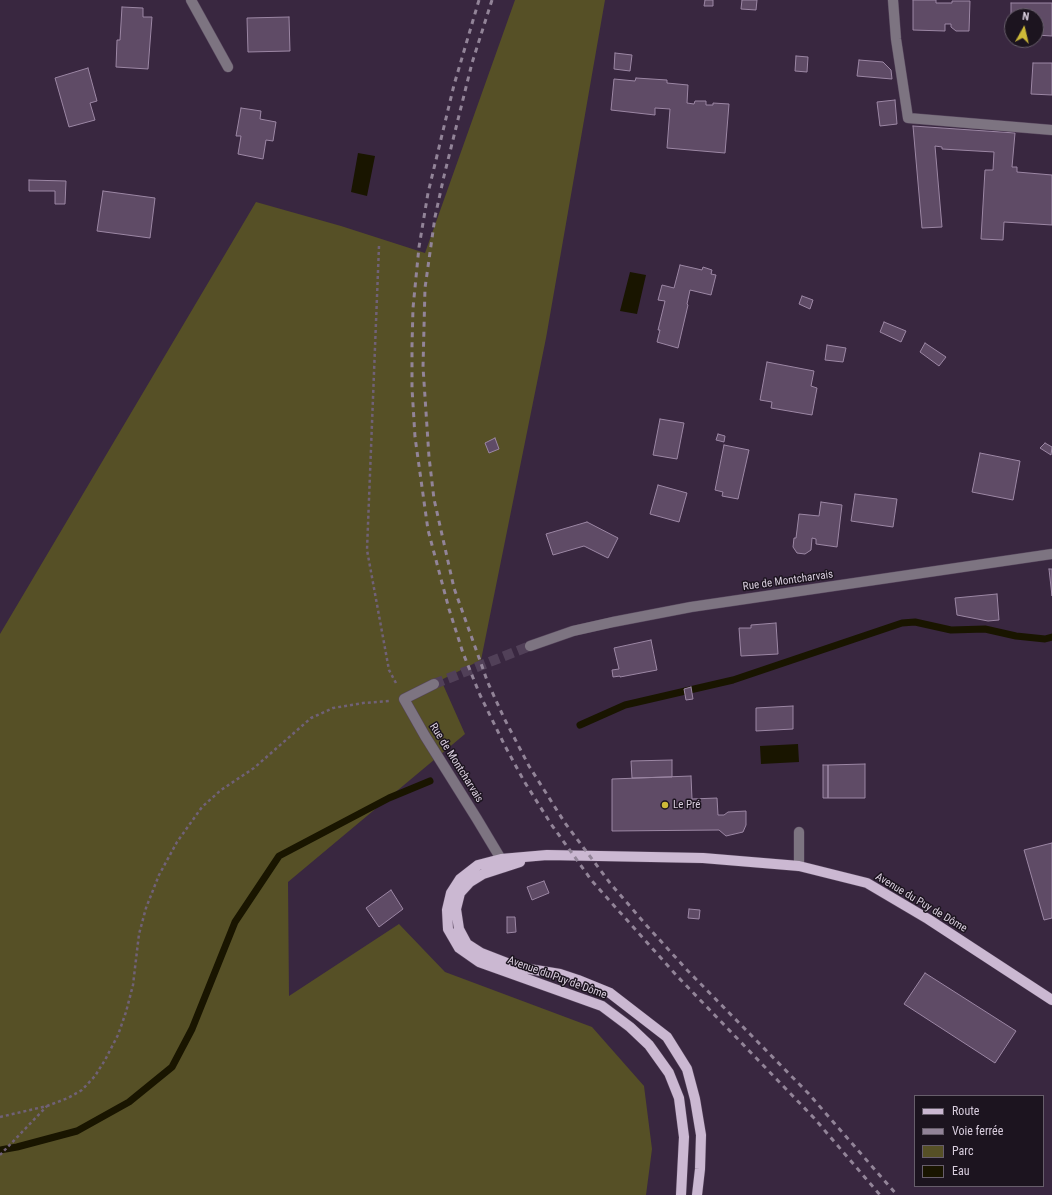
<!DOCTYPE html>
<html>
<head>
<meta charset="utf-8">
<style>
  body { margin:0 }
  #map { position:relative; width:1052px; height:1195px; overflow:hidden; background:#392740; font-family:"Roboto Condensed",sans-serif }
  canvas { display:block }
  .legend { position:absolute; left:914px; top:1095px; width:130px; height:92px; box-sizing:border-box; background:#1c141f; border:1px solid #675e6b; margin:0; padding:5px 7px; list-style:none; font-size:12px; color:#d8cddd }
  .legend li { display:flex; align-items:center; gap:8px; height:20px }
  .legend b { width:20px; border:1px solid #675e6b }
  .north { position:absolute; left:1004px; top:8px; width:40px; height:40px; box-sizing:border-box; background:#1c141f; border:1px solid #675e6b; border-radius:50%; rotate:8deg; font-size:11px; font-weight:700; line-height:16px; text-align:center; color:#d8cddd }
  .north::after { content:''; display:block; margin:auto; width:14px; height:18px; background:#cdb938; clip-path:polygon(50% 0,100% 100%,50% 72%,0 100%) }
</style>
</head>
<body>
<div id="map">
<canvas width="1052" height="1195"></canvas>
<ul class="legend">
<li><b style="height:5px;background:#cbb8d2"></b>Route</li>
<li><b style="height:5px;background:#928498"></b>Voie ferrée</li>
<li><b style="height:11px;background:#565026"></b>Parc</li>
<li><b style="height:11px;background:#191500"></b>Eau</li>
</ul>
<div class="north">N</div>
</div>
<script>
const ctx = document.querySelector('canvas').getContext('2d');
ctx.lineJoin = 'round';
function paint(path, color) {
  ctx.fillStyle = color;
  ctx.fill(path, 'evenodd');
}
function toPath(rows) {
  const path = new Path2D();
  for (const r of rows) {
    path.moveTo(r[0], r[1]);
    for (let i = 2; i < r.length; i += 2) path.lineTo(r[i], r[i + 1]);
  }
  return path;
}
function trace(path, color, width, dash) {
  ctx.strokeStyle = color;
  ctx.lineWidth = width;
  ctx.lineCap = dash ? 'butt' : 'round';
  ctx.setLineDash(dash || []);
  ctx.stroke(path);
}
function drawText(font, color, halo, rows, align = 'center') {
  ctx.font = font + ' "Roboto Condensed",sans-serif';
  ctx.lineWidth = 3;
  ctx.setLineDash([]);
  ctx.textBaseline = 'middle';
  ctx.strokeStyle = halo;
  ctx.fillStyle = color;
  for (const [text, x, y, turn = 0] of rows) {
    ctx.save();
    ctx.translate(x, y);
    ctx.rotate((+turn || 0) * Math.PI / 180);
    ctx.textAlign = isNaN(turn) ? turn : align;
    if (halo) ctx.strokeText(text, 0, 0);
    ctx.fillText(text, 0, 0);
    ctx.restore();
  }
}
paint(toPath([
  [515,0,605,0,546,338,481,660,441,680,465,734,288,882,289,996,399,924,445,972,592,1027,644,1086,652,1149,646,1195,0,1195,0,634,256,202,341,226,425,253]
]), '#565026');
paint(toPath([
  [358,153,375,156,367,196,351,192],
  [630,272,646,275,637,314,620,311],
  [798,744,799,762,761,764,760,746]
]), '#191500');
trace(toPath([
  [580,725,625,705,733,680,902,623,915,622,951,630,985,629,1016,636,1045,639,1052,637],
  [0,1150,17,1147,77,1131,129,1102,172,1067,192,1029,235,922,279,856,389,798,430,781]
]), '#191500', 7);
const building = toPath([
  [705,0,713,0,713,6,704,6,705,0],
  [742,0,757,0,756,10,741,9,742,0],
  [913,0,936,0,936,3,952,3,952,1,970,1,969,31,956,31,951,27,951,24,945,24,945,31,913,30,913,0],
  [1011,3,1052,3,1052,36,1036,35,1036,16,1012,16,1012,35,1011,35,1011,3],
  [122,7,143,8,143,17,152,17,148,69,116,67,117,40,120,40,122,7],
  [289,17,290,51,248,52,247,18,289,17],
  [615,53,632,55,630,71,614,69,615,53],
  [796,56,808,57,807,72,795,71,796,56],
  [859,60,883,62,891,70,892,79,857,76,859,60],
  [1033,63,1052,63,1052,95,1031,94,1033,63],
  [88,68,97,101,90,103,95,120,69,127,55,78,88,68],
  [636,78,667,80,667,83,688,85,687,103,694,104,695,101,706,101,706,105,713,105,713,103,729,104,725,153,667,148,670,109,655,108,655,115,611,110,614,79,635,81,636,78],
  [895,100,897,124,880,126,877,102,895,100],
  [241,108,261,111,260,119,276,122,273,141,266,140,263,159,238,154,241,136,236,136,241,108],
  [913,126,1015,133,1012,167,1017,167,1017,172,1052,175,1052,225,1004,222,1003,240,981,239,985,170,993,170,994,152,942,149,942,147,935,146,942,227,922,228,913,126],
  [29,180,66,181,65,204,55,204,55,191,29,191,29,180],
  [103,191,155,198,150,238,97,231,103,191],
  [680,265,702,270,703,267,712,270,711,274,716,275,711,295,690,290,687,304,688,305,678,348,657,342,660,330,658,330,665,301,658,300,662,285,674,288,680,265],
  [802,296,813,300,810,309,799,304,802,296],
  [884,322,906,331,901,342,880,332,884,322],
  [925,343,946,357,939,366,920,352,925,343],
  [827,345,846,348,843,362,825,360,827,345],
  [767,362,814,371,811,386,817,388,812,415,771,408,772,402,760,400,767,362],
  [660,419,684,423,677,459,653,455,660,419],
  [718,434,725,436,724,442,716,440,718,434],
  [495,438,499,449,489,453,485,443,495,438],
  [1045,443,1052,447,1051,455,1040,448,1045,443],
  [724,445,749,450,738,499,722,496,723,492,715,490,724,445],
  [980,453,1020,461,1013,500,972,492,980,453],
  [658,485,687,493,679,522,650,514,658,485],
  [855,494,897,499,893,527,851,521,855,494],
  [821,502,842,505,837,547,816,544,816,539,812,538,811,550,805,554,797,553,793,547,794,538,796,538,799,514,819,516,821,502],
  [587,522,618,538,608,558,584,546,553,555,546,534,587,522],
  [1049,569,1052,569,1052,596,1049,569],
  [997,594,999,620,988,621,957,615,955,598,997,594],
  [776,623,778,654,741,656,739,628,751,628,751,625,776,623],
  [651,640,657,670,620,677,620,676,613,677,612,670,619,669,614,648,651,640],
  [691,687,693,699,686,700,684,689,691,687],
  [793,706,793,729,756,731,756,708,793,706],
  [672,760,672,777,632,778,631,761,672,760],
  [865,764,865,798,828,798,828,765,865,764],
  [823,765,828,765,828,798,823,798,823,765],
  [691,776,692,799,717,798,718,815,724,815,728,812,746,811,746,825,743,832,726,836,719,830,612,831,612,779,691,776],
  [1052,843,1052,918,1044,920,1024,850,1052,843],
  [544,881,549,893,532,900,527,887,544,881],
  [391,890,403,909,379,927,366,908,391,890],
  [689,909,700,910,699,919,688,918,689,909],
  [507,917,515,917,516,932,507,933,507,917],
  [925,973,1016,1031,995,1063,904,1004,925,973]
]);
paint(building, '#5f4b66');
trace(building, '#9c87a4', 1);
trace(toPath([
  [434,684,530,646]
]), '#514058', 10, [10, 5]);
const minor = toPath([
  [191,0,228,67],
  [893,0,896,39,908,118,1052,130],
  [530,646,573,631,613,622,691,607,1052,554],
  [434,684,404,699,425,736,477,819,501,859,504,867],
  [799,866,799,832]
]);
const major = toPath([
  [520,862,483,874,470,882,460,893,456,909,459,929,467,944,481,953,517,967,560,974,578,980,610,993,667,1037,687,1069,695,1099,701,1135,700,1169,697,1195],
  [681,1195,684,1137,679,1098,669,1073,649,1045,630,1027,602,1006,479,962,459,948,448,929,447,910,451,893,460,879,478,865,501,859,547,855,703,858,799,866,867,883,928,919,1052,1000]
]);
trace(minor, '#56455c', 11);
trace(major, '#56455c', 11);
trace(toPath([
  [379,246,367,550,389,670,397,685],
  [0,1117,47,1106,68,1098,82,1090,95,1076,105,1060,118,1035,126,1012,133,985,139,934,146,908,159,875,177,842,202,807,221,790,254,768,311,718,333,708,363,703,389,701],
  [0,1155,47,1106]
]), '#706177', 2.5, [3, 3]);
trace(minor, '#7d7481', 10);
trace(major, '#cbb8d2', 10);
trace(toPath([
  [479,0,454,85,428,193,419,247,413,308,412,346,412,388,415,437,428,530,449,609,463,653,480,695,505,746,524,781,551,824,592,881,677,976,814,1118,880,1195],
  [492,0,472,63,444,176,435,217,425,288,423,367,429,457,434,499,454,588,488,683,504,718,529,766,565,823,610,883,647,926,688,971,808,1093,897,1195]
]), '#928498', 3, [5, 5]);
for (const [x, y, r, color] of [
  [665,805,4,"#cdb938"]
]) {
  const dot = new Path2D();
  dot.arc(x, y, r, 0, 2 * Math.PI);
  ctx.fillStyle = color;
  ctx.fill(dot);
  trace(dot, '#1c141f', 1.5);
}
drawText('11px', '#d8cddd', '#1c141f', [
  ["Rue de Montcharvais",788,581,-8],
  ["Rue de Montcharvais",456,763,58],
  ["Avenue du Puy de Dôme",921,903,31],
  ["Avenue du Puy de Dôme",557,978,20]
]);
drawText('11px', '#d8cddd', '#1c141f', [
  ["Le Pré",673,805]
], 'left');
</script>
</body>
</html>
